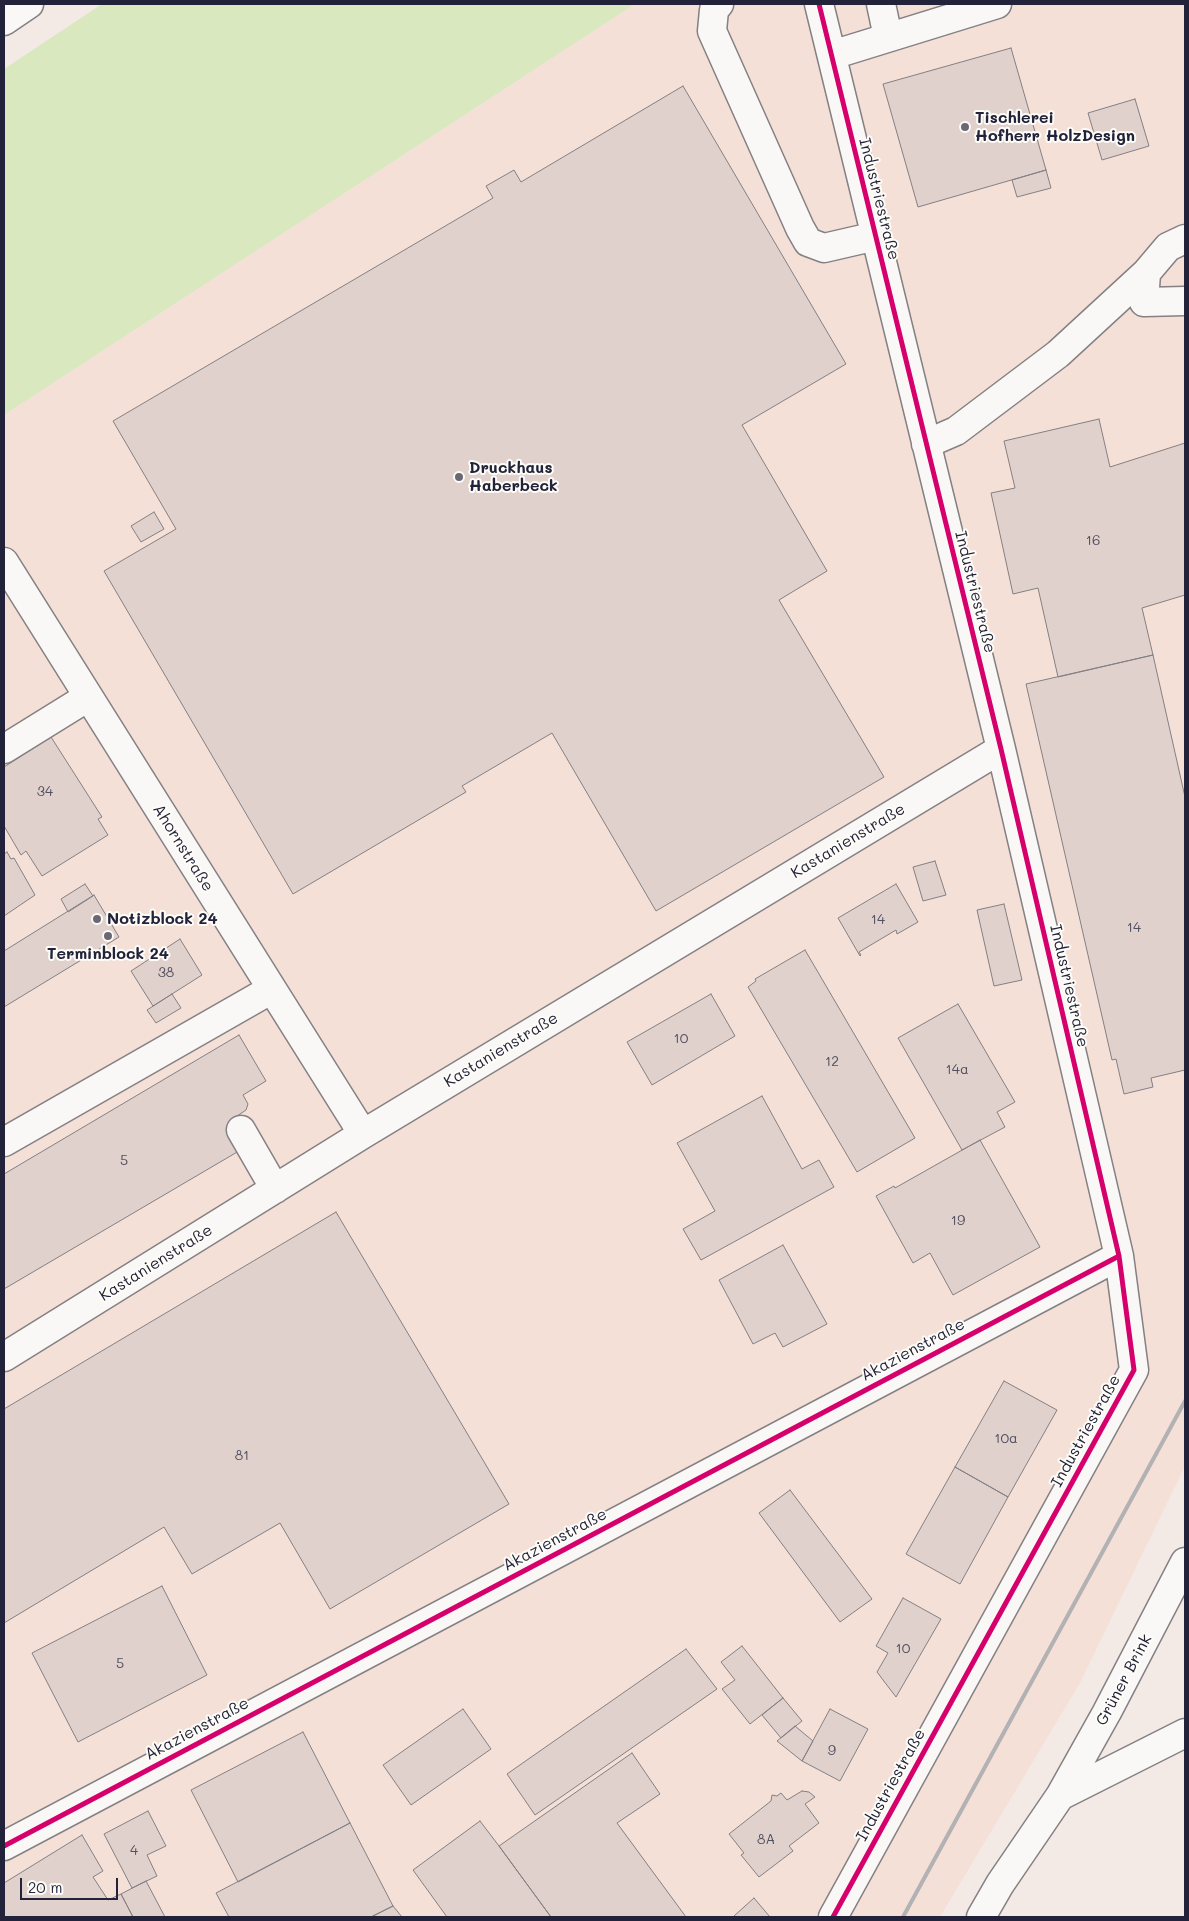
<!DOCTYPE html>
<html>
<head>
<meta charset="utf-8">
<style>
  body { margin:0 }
  #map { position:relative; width:1189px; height:1921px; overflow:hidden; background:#f3e9e5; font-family:Mali,sans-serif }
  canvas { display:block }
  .frame { position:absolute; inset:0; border:5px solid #22223b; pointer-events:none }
  .scale { position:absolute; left:20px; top:1878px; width:98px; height:22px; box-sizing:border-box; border:2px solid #22223b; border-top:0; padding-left:6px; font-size:15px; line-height:18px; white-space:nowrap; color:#22223b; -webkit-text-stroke:4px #fdfcf7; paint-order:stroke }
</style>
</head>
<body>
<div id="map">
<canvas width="1189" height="1921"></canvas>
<div class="frame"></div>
<div class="scale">20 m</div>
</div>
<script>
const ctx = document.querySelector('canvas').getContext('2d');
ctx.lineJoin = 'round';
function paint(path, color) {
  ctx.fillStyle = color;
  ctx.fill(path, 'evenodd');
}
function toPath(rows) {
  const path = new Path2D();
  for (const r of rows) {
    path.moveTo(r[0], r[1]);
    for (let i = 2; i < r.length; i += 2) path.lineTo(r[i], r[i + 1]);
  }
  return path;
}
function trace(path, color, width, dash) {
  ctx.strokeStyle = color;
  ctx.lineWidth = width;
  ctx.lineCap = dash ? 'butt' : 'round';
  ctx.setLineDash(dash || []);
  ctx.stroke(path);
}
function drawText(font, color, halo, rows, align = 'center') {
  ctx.font = font + ' Mali,sans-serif';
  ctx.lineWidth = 4;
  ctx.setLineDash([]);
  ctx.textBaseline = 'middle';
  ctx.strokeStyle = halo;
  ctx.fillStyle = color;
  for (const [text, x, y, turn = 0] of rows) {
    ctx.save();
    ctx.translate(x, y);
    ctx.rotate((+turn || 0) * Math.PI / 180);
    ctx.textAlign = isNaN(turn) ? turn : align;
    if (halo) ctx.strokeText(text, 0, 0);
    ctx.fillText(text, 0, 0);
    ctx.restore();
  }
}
paint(toPath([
  [635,4,1185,4,1185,1466,1080,1683,940,1917,4,1917,4,415]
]), '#f5e0d8');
paint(toPath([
  [102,4,635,4,4,415,4,69]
]), '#d9e8bf');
const building = toPath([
  [1011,48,1046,170,918,207,883,84,1011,48],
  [683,86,846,364,742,425,827,571,779,600,884,777,656,911,552,733,462,786,466,792,293,894,104,571,176,529,113,421,493,198,486,186,514,170,521,182,683,86],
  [1135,99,1149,146,1102,160,1088,113,1135,99],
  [1046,170,1051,188,1017,197,1012,180,1046,170],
  [1099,419,1110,467,1185,443,1185,595,1142,608,1153,655,1058,677,1038,588,1013,594,991,493,1015,488,1004,441,1099,419],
  [154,512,164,529,141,542,131,526,154,512],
  [1153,655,1185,797,1185,1070,1151,1078,1153,1087,1124,1094,1116,1059,1112,1060,1026,684,1153,655],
  [51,737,102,817,98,819,108,835,42,876,26,851,21,855,4,826,4,767,51,737],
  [7,852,11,859,14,858,35,895,4,916,4,854,7,852],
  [935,861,946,895,923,901,913,867,935,861],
  [85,884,93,896,68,912,61,899,85,884],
  [896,884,918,922,897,934,896,930,859,952,861,955,860,956,838,918,896,884],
  [94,895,119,937,4,1007,4,951,94,895],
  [1004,904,1022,980,994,986,977,910,1004,904],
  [180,939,202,975,153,1006,131,971,180,939],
  [805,950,915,1138,857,1172,748,987,756,981,755,979,805,950],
  [172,994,181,1008,156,1023,147,1010,172,994],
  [711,994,735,1036,652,1085,627,1042,711,994],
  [958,1004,1015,1102,997,1112,1005,1127,962,1150,898,1038,958,1004],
  [239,1035,266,1081,243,1095,248,1104,246,1110,237,1116,244,1148,4,1289,4,1174,239,1035],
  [762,1096,802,1169,819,1160,834,1187,701,1260,683,1229,715,1211,677,1143,762,1096],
  [980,1140,1040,1247,953,1295,930,1253,913,1263,876,1196,894,1186,895,1188,980,1140],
  [336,1212,509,1504,330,1609,280,1523,192,1574,164,1527,4,1623,4,1409,336,1212],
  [783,1245,827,1324,783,1347,775,1333,753,1344,719,1280,783,1245],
  [1004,1381,1057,1410,1008,1497,955,1467,1004,1381],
  [955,1467,1008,1497,960,1584,906,1554,955,1467],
  [790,1490,872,1599,840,1622,759,1513,790,1490],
  [162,1586,207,1675,78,1742,32,1653,162,1586],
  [903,1598,941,1619,896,1697,877,1672,888,1653,876,1646,903,1598],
  [742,1646,783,1698,750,1724,722,1689,735,1680,721,1662,742,1646],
  [686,1649,717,1689,535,1815,507,1774,686,1649],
  [783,1698,802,1721,781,1738,762,1715,783,1698],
  [463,1709,491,1749,411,1805,383,1765,463,1709],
  [830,1709,868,1729,840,1781,802,1761,830,1709],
  [795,1726,813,1741,802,1761,777,1741,795,1726],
  [303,1732,350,1823,238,1882,191,1790,303,1732],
  [632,1753,660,1794,617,1823,686,1917,551,1917,499,1846,632,1753],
  [802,1791,809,1792,815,1797,805,1804,819,1823,789,1846,793,1851,759,1877,741,1855,744,1853,729,1834,771,1801,772,1795,777,1796,781,1793,787,1800,802,1791],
  [148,1811,166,1846,147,1855,157,1876,132,1888,104,1834,148,1811],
  [480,1821,499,1846,551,1917,447,1917,413,1870,480,1821],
  [350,1823,393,1906,371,1917,229,1917,216,1893,350,1823],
  [82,1835,103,1871,93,1877,108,1900,121,1894,133,1917,4,1917,4,1883,82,1835],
  [146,1881,165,1917,133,1917,121,1894,146,1881],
  [754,1898,770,1917,736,1917,734,1916,754,1898],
  [393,1906,402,1917,371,1917,393,1906]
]);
paint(building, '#e0d1cd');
trace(building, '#848083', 1);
const minor = toPath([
  [719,4,714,10,712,31,800,228,808,242,824,248,876,236],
  [819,4,1001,749,1119,1256,1134,1370,833,1917],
  [881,4,888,37],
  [4,21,29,4],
  [832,55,997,4],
  [1146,273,1144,302,1185,301],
  [926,444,956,431,1058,354,1146,273,1168,247,1185,239],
  [4,562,363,1134],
  [4,749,88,697],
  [241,1130,275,1189],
  [4,1142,272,989],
  [4,1357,363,1134,1001,749],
  [1060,1796,1107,1712,1185,1562],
  [4,1846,1119,1256],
  [981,1917,1000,1884,1060,1796,1185,1733]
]);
trace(minor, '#848083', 31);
trace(minor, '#faf8f6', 28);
trace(toPath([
  [903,1917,1185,1401]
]), '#b2b1b3', 4);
trace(toPath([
  [819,4,1001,749,1119,1256,1134,1370,833,1917],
  [4,1846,1119,1256]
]), '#d6006c', 5);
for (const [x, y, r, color] of [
  [965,127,5,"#6b6876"],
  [459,477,5,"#6b6876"],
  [97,919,5,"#6b6876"],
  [108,936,5,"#6b6876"]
]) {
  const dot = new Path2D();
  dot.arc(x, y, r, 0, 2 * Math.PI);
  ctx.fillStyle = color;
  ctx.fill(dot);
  trace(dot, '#fdfcf7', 2);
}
drawText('14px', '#524f60', null, [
  ["16",1093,541],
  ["34",45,792],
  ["14",878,920],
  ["14",1134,928],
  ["38",166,973],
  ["10",681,1039],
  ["12",832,1062],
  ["14a",957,1070],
  ["5",124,1161],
  ["19",958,1221],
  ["10a",1006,1439],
  ["81",242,1456],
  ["10",903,1649],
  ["5",120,1664],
  ["9",832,1751],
  ["8A",766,1840],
  ["4",134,1851]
]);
drawText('bold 16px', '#22223b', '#fdfcf7', [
  ["Tischlerei",975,118],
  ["Hofherr HolzDesign",975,136],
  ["Druckhaus",469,468],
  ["Haberbeck",469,486],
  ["Notizblock 24",107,919],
  ["Terminblock 24",108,954,"center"]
], 'left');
drawText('16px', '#22223b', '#fdfcf7', [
  ["Industriestraße",879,199,76],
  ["Industriestraße",975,592,76],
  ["Kastanienstraße",848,841,-31],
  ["Ahornstraße",183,848,58],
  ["Industriestraße",1069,986,77],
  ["Kastanienstraße",501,1050,-31],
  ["Kastanienstraße",156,1263,-32],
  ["Akazienstraße",913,1350,-28],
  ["Industriestraße",1086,1431,-61],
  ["Akazienstraße",555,1540,-28],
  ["Grüner Brink",1124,1680,-62],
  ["Akazienstraße",197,1729,-28],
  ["Industriestraße",891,1785,-61]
]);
</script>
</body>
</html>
